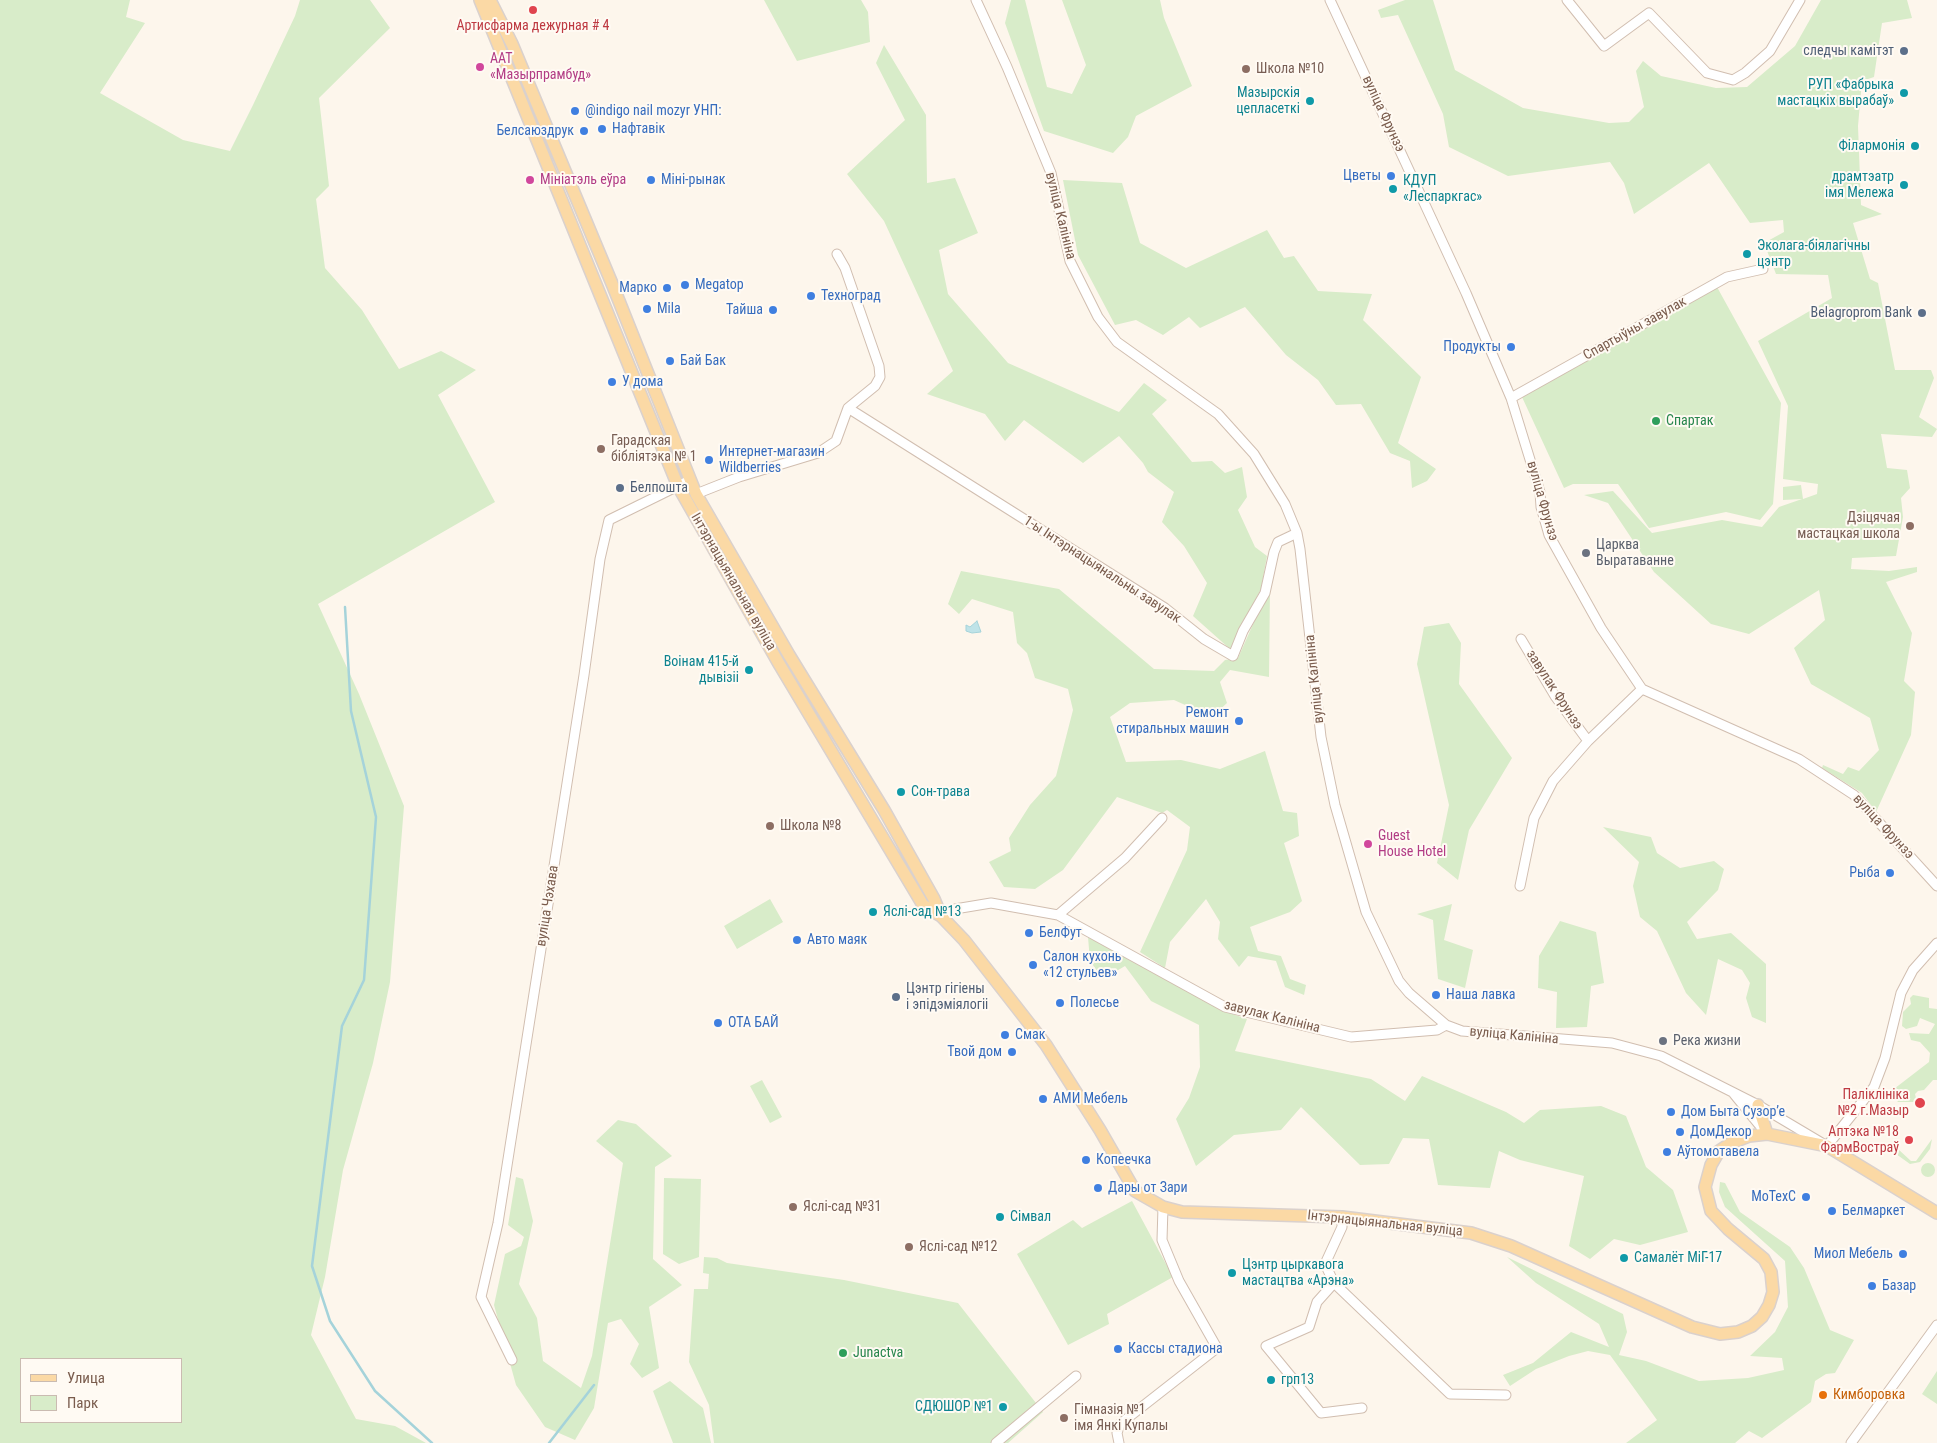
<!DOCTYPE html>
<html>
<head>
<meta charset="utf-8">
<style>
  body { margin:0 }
  #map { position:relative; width:1937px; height:1443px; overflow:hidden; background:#fdf6ec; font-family:"Roboto Condensed",sans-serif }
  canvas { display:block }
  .legend { position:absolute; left:20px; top:1358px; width:162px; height:65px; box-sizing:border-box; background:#fffaf3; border:1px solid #cabbb1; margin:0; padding:6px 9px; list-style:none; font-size:15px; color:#7a5c4d }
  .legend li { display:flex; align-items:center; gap:10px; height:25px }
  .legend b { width:25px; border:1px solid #cabbb1 }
</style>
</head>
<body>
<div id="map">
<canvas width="1937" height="1443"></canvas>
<ul class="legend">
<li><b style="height:6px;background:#fbd9a5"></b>Улица</li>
<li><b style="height:14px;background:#d8ecc9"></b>Парк</li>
</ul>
</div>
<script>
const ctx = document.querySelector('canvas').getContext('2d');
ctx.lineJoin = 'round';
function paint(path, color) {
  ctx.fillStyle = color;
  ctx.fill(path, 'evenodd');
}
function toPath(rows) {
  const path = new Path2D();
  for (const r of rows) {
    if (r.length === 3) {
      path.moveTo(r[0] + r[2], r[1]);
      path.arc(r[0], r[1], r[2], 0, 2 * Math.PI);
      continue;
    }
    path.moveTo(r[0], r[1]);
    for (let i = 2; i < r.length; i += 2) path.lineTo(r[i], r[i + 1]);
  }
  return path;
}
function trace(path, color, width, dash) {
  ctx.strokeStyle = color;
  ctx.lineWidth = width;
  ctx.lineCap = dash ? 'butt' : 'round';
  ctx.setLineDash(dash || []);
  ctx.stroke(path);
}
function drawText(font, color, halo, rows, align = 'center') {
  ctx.font = font + ' "Roboto Condensed",sans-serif';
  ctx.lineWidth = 4;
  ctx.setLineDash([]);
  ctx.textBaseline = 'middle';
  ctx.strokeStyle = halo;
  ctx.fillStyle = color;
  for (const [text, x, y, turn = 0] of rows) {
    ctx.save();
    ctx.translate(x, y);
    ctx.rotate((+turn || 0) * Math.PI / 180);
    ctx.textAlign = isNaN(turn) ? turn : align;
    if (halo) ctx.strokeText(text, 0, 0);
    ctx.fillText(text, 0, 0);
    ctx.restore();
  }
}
paint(toPath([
  [0,0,130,0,126,17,145,23,100,93,183,140,230,151,253,105,295,16,300,0,370,0,390,28,319,98,329,186,316,199,325,268,362,310,399,369,441,351,476,370,438,395,495,502,318,604,359,694,404,806,390,982,373,1063,343,1170,325,1277,311,1335,356,1419,395,1426,426,1443,0,1443],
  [21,1359,181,1359,181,1422,21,1422],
  [764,0,861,0,868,12,870,42,797,61],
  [1011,0,1025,0,1047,87,1072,94,1086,65,1062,0,1160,0,1164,18,1192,86,1136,116,1128,137,1113,153,1044,131,1005,23],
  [1405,0,1433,0,1455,70,1523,108,1609,123,1629,122,1644,107,1636,71,1643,61,1661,76,1716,88,1747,87,1795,46,1821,0,1907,0,1912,18,1882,23,1874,77,1862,81,1858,126,1861,205,1882,214,1853,223,1870,279,1878,283,1895,370,1931,370,1934,378,1919,417,1937,429,1932,437,1881,434,1887,468,1907,470,1910,488,1901,498,1903,517,1896,556,1852,558,1851,569,1889,571,1917,567,1917,572,1886,582,1912,633,1904,681,1915,692,1911,735,1876,812,1862,793,1822,768,1823,765,1843,774,1848,767,1859,771,1879,750,1870,718,1811,684,1794,648,1825,620,1819,590,1749,634,1711,624,1654,572,1608,503,1584,495,1613,491,1652,533,1722,520,1762,527,1779,507,1802,499,1783,500,1783,487,1801,485,1803,499,1817,494,1818,484,1783,479,1788,406,1758,341,1832,298,1828,275,1776,274,1764,243,1784,232,1783,220,1750,223,1709,163,1634,214,1624,183,1610,162,1508,176,1449,147,1443,114,1398,15,1381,18,1378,10],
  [884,45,926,115,927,183,955,178,978,233,939,250,948,294,1008,363,1119,412,1144,383,1167,400,1152,414,1192,462,1212,461,1225,473,1242,467,1247,497,1238,510,1255,547,1267,556,1261,589,1230,649,1193,616,1207,583,1184,546,1162,522,1174,492,1148,472,1143,463,1119,436,1083,463,1024,420,1005,441,985,414,927,394,953,371,884,221,847,174,905,120,876,63],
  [1063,180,1122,183,1140,243,1186,268,1267,230,1284,258,1294,256,1318,291,1372,294,1363,320,1421,377,1398,443,1436,469,1427,481,1412,488,1410,461,1390,453,1361,404,1336,405,1318,380,1286,355,1245,307,1200,328,1189,317,1163,335,1136,320,1115,325,1078,255],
  [1717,287,1781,403,1773,504,1760,520,1726,512,1649,528,1618,484,1573,484,1564,488,1522,397],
  [961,571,1059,589,1154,669,1214,671,1225,660,1238,658,1270,586,1269,677,1230,670,1220,682,1227,703,1212,717,1174,700,1130,703,1110,717,1126,762,1181,760,1220,769,1265,751,1283,811,1297,813,1299,836,1284,843,1302,901,1290,912,1250,927,1258,951,1281,956,1290,979,1306,985,1304,995,1285,987,1276,961,1248,956,1239,967,1218,939,1220,922,1206,899,1170,942,1165,968,1140,952,1187,850,1190,827,1167,810,1162,813,1117,797,1063,870,1035,889,1004,887,989,862,1011,851,1009,838,1030,805,1056,776,1073,710,1068,689,1035,678,1027,653,1017,643,1013,612,972,599,959,614,948,604],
  [1449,623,1461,643,1459,684,1512,758,1469,830,1458,880,1437,863,1449,805,1417,664,1424,627],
  [1603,827,1651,837,1657,853,1680,868,1714,861,1724,869,1718,890,1687,922,1697,939,1731,933,1766,964,1766,1023,1752,1017,1746,998,1750,983,1742,970,1718,959,1706,1015,1686,993,1657,931,1640,917,1633,886,1639,862],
  [770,899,783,922,737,949,724,926],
  [1452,904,1444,940,1473,950,1465,988,1438,979,1433,920,1417,914],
  [1560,921,1596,932,1604,983,1591,986,1587,1027,1556,1028,1557,992,1538,988,1539,956],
  [1088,937,1221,1010,1247,1019,1235,1051,1371,1079,1405,1101,1422,1076,1506,1112,1524,1123,1540,1110,1601,1106,1626,1116,1646,1167,1673,1190,1688,1232,1640,1245,1614,1239,1590,1259,1569,1246,1584,1176,1520,1160,1499,1151,1490,1188,1438,1185,1429,1139,1403,1138,1389,1164,1360,1165,1301,1107,1281,1130,1234,1135,1196,1166,1176,1119,1189,1098,1200,1067,1199,1025,1151,1001,1125,966,1103,979,1090,961],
  [1913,995,1929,998,1929,1008,1937,1009,1937,1080,1933,1080,1924,1090,1918,1091,1915,1094,1917,1102,1898,1102,1890,1092,1929,1062,1930,1053,1920,1042,1911,1040,1909,1033,1929,1034,1935,1024,1920,1018,1917,1026,1906,1029,1902,1026,1903,1012,1911,1004,1910,998],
  [762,1080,782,1117,770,1123,750,1086],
  [618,1120,636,1124,672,1156,655,1167,653,1259,682,1285,649,1307,659,1368,642,1378,630,1364,639,1344,621,1319,608,1323,594,1408,575,1440,545,1427,516,1385,494,1305,505,1254,521,1246,524,1237,508,1225,516,1177,523,1179,533,1221,519,1284,537,1318,543,1361,581,1388,592,1356,623,1163,596,1141],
  [1932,1139,1930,1149,1920,1162,1910,1164,1896,1154,1898,1149,1911,1161,1916,1161],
  [1928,1170,7],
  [664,1178,701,1179,699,1257,679,1264,663,1254],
  [1720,1182,1725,1183,1740,1212,1790,1247,1804,1268,1830,1330,1854,1340,1835,1373,1826,1374,1815,1381,1811,1402,1762,1438,1749,1431,1735,1443,1626,1443,1657,1420,1610,1355,1588,1351,1569,1356,1536,1369,1510,1386,1503,1375,1533,1363,1571,1332,1609,1347,1599,1324,1536,1283,1507,1257,1623,1314,1627,1332,1619,1355,1646,1361,1699,1381,1748,1378,1784,1370,1782,1358,1750,1356,1775,1332,1788,1307,1785,1261,1725,1207,1719,1192],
  [1132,1201,1173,1277,1107,1314,1109,1324,1068,1345,1017,1254,1073,1220,1082,1228],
  [704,1257,717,1258,727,1263,844,1280,958,1303,1043,1412,1008,1443,714,1443,709,1405,689,1362,694,1289,708,1289,709,1274,703,1273],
  [1937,1371,1937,1404,1922,1394],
  [670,1381,703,1408,711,1443,673,1443,653,1391]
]), '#d8ecc9');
const water = toPath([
  [977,621,981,632,972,633,966,631,966,625,970,627,977,621]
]);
paint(water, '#bfe3e8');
trace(water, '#a5d3da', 1);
trace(toPath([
  [345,607,351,711,376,817,364,980,342,1026,312,1266,330,1321,375,1391,432,1443],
  [549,1443,594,1385]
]), '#a5d3da', 2.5);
const minor = toPath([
  [976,0,1007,67,1051,173,1070,261,1098,317,1117,342,1218,414,1254,454,1285,504,1297,533,1300,549,1321,737,1335,805,1366,912,1399,981,1409,993,1446,1025,1462,1031,1612,1043,1661,1056,1758,1105,1827,1146,1874,1087,1885,1058,1901,993,1913,970,1937,943],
  [1330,0,1466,293,1511,398,1540,492,1541,507,1549,535,1601,628,1642,689,1799,759,1854,795,1937,886],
  [1567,0,1604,46,1649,13,1707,73,1733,80,1745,73,1770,51,1800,0],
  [837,254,845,268,879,366,880,377,875,386,848,408,1165,608,1204,639,1233,656,1243,631,1265,593,1274,552,1278,542,1297,533],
  [1511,398,1727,277,1763,269],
  [696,494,739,477,818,453,836,441,848,408],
  [1521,639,1555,696,1588,741],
  [1520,886,1534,818,1553,781,1588,741,1642,689],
  [1058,915,1125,858,1162,818],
  [941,916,955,909,991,903,1058,915,1225,1007,1351,1037,1437,1030,1446,1025],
  [1734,1094,1765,1132],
  [1342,1217,1342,1227,1325,1264,1334,1283,1450,1394,1506,1395],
  [1334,1283,1317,1302,1309,1327,1266,1346,1321,1413,1362,1408],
  [512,1360,481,1297,498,1223,511,1140,584,675,600,559,609,520,690,480],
  [996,1443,1076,1376],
  [1119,1443,1117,1433,1120,1424,1217,1348,1179,1281,1162,1240,1163,1207],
  [1851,1443,1937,1325]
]);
const major = toPath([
  [480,0,678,486,778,662,923,905,941,916],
  [490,0,512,44,613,286,696,494,789,655,884,810,934,899,941,916,964,940,1046,1045,1100,1130,1135,1191,1163,1207,1182,1212,1342,1217,1471,1233,1511,1246,1692,1327,1720,1334,1738,1332,1752,1326,1762,1317,1769,1305,1773,1292,1771,1272,1764,1259,1728,1229,1711,1211,1705,1187,1711,1165,1719,1151,1731,1143,1749,1136,1767,1134,1827,1146,1937,1213],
  [1758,1105,1767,1134]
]);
trace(minor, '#d1beb0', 11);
trace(major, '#dad1cd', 14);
trace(minor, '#fff', 9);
trace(major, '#fbd9a5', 11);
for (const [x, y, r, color] of [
  [533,10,5,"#e0444e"],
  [1904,51,5,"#5c6f8a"],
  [480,67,5,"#d1479c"],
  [1246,69,5,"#8d6e63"],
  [1904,93,5,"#0f9aa8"],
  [1310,101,5,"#0f9aa8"],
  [575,111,5,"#3f7fe0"],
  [602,129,5,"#3f7fe0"],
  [584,131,5,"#3f7fe0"],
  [1915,146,5,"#0f9aa8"],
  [1391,176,5,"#3f7fe0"],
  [530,180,5,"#d1479c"],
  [651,180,5,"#3f7fe0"],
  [1904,185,5,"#0f9aa8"],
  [1393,189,5,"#0f9aa8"],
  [1747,254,5,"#0f9aa8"],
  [685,285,5,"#3f7fe0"],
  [667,288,5,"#3f7fe0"],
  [811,296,5,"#3f7fe0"],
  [647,309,5,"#3f7fe0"],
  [773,310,5,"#3f7fe0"],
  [1922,313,5,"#5c6f8a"],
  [1511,347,5,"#3f7fe0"],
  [670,361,5,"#3f7fe0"],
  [612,382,5,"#3f7fe0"],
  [1656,421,5,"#2e9e5b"],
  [601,449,5,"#8d6e63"],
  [709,460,5,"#3f7fe0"],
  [620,488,5,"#5c6f8a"],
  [1910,526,5,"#8d6e63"],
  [1586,553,5,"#6b7280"],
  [749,670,5,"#0f9aa8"],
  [1239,721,5,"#3f7fe0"],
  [901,792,5,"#0f9aa8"],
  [770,826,5,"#8d6e63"],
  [1368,844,5,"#d1479c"],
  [1890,873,5,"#3f7fe0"],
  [873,912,5,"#0f9aa8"],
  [1029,933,5,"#3f7fe0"],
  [797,940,5,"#3f7fe0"],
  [1033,965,5,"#3f7fe0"],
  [1436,995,5,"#3f7fe0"],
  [896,997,5,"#5c6f8a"],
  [1060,1003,5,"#3f7fe0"],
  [718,1023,5,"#3f7fe0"],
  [1005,1035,5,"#3f7fe0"],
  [1663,1041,5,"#6b7280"],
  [1012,1052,5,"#3f7fe0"],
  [1043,1099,5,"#3f7fe0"],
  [1920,1103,6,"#e0444e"],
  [1671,1112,5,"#3f7fe0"],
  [1680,1132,5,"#3f7fe0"],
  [1909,1140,5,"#e0444e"],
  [1667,1152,5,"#3f7fe0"],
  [1086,1160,5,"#3f7fe0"],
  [1098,1188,5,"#3f7fe0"],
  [1806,1197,5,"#3f7fe0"],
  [793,1207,5,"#8d6e63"],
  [1832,1211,5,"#3f7fe0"],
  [1000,1217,5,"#0f9aa8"],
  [909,1247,5,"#8d6e63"],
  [1903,1254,5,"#3f7fe0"],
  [1624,1258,5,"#0f9aa8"],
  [1232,1273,5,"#0f9aa8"],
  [1872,1286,5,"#3f7fe0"],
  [1118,1349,5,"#3f7fe0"],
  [843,1353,5,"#2e9e5b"],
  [1271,1380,5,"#0f9aa8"],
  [1823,1395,5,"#e8710a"],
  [1003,1407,5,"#0f9aa8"],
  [1064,1418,5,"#8d6e63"]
]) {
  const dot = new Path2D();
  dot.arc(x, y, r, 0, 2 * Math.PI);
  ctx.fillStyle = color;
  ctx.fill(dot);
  trace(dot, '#fffaf3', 2);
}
drawText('14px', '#be3a42', '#fffaf3', [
  ["Артисфарма дежурная # 4",533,26,"center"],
  ["Паліклініка",1909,1095],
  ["№2 г.Мазыр",1909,1111],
  ["Аптэка №18",1899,1132],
  ["ФармВостраў",1899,1148]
], 'right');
drawText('14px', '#4e5e75', '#fffaf3', [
  ["следчы камітэт",1894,51],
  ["Belagroprom Bank",1912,313],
  ["Белпошта",630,488,"left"],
  ["Цэнтр гігіены",906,989,"left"],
  ["і эпідэміялогіі",906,1005,"left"]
], 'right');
drawText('14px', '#b23c85', '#fffaf3', [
  ["ААТ",490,59],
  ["«Мазырпрамбуд»",490,75],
  ["Мініатэль еўра",540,180],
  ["Guest",1378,836],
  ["House Hotel",1378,852]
], 'left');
drawText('14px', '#785e54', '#fffaf3', [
  ["Школа №10",1256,69],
  ["Гарадская",611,441],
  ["бібліятэка № 1",611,457],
  ["Дзіцячая",1900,518,"right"],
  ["мастацкая школа",1900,534,"right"],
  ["Школа №8",780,826],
  ["Яслі-сад №31",803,1207],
  ["Яслі-сад №12",919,1247],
  ["Гімназія №1",1074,1410],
  ["імя Янкі Купалы",1074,1426]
], 'left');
drawText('14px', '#0d838f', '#fffaf3', [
  ["РУП «Фабрыка",1894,85,"right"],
  ["мастацкіх вырабаў»",1894,101,"right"],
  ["Мазырскія",1300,93,"right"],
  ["цепласеткі",1300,109,"right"],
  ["Філармонія",1905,146,"right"],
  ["драмтэатр",1894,177,"right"],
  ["імя Мележа",1894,193,"right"],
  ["КДУП",1403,181],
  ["«Леспаркгас»",1403,197],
  ["Эколага-біялагічны",1757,246],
  ["цэнтр",1757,262],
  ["Воінам 415-й",739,662,"right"],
  ["дывізіі",739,678,"right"],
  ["Сон-трава",911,792],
  ["Яслі-сад №13",883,912],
  ["Сімвал",1010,1217],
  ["Самалёт МіГ-17",1634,1258],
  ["Цэнтр цыркавога",1242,1265],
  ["мастацтва «Арэна»",1242,1281],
  ["грп13",1281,1380],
  ["СДЮШОР №1",993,1407,"right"]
], 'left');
drawText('14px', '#366cbe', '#fffaf3', [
  ["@indigo nail mozyr УНП:",585,111],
  ["Нафтавік",612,129],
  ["Белсаюздрук",574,131,"right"],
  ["Цветы",1381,176,"right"],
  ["Міні-рынак",661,180],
  ["Megatop",695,285],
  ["Марко",657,288,"right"],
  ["Техноград",821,296],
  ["Mila",657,309],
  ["Тайша",763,310,"right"],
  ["Продукты",1501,347,"right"],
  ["Бай Бак",680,361],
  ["У дома",622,382],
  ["Интернет-магазин",719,452],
  ["Wildberries",719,468],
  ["Ремонт",1229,713,"right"],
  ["стиральных машин",1229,729,"right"],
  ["Рыба",1880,873,"right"],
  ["БелФут",1039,933],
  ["Авто маяк",807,940],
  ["Салон кухонь",1043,957],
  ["«12 стульев»",1043,973],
  ["Наша лавка",1446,995],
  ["Полесье",1070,1003],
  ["ОТА БАЙ",728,1023],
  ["Смак",1015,1035],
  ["Твой дом",1002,1052,"right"],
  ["АМИ Мебель",1053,1099],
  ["Дом Быта Сузорʼе",1681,1112],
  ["ДомДекор",1690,1132],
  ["Аўтомотавела",1677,1152],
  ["Копеечка",1096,1160],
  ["Дары от Зари",1108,1188],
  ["MoTexC",1796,1197,"right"],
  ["Белмаркет",1842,1211],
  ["Миол Мебель",1893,1254,"right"],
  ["Базар",1882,1286],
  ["Кассы стадиона",1128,1349]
], 'left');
drawText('14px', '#7a5c4d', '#fffaf3', [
  ["вуліца Фрунзэ",1383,114,65],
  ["вуліца Калініна",1060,216,76],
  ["Спартыўны завулак",1635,329,-29],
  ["вуліца Фрунзэ",1542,501,74],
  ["1-ы Інтэрнацыянальны завулак",1102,570,33],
  ["Інтэрнацыянальная вуліца",733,582,60],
  ["вуліца Калініна",1315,679,-96],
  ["завулак Фрунзэ",1554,690,57],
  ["вуліца Фрунзэ",1883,827,47],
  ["вуліца Чэхава",548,906,-81],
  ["завулак Калініна",1272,1017,14],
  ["вуліца Калініна",1514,1036,5],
  ["Інтэрнацыянальная вуліца",1385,1224,6]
]);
drawText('14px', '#27864d', '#fffaf3', [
  ["Спартак",1666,421],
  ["Junactva",853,1353]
], 'left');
drawText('14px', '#5b616d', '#fffaf3', [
  ["Царква",1596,545],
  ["Выратаванне",1596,561],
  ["Река жизни",1673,1041]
], 'left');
drawText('14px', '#c56008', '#fffaf3', [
  ["Кимборовка",1833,1395]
], 'left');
</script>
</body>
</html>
